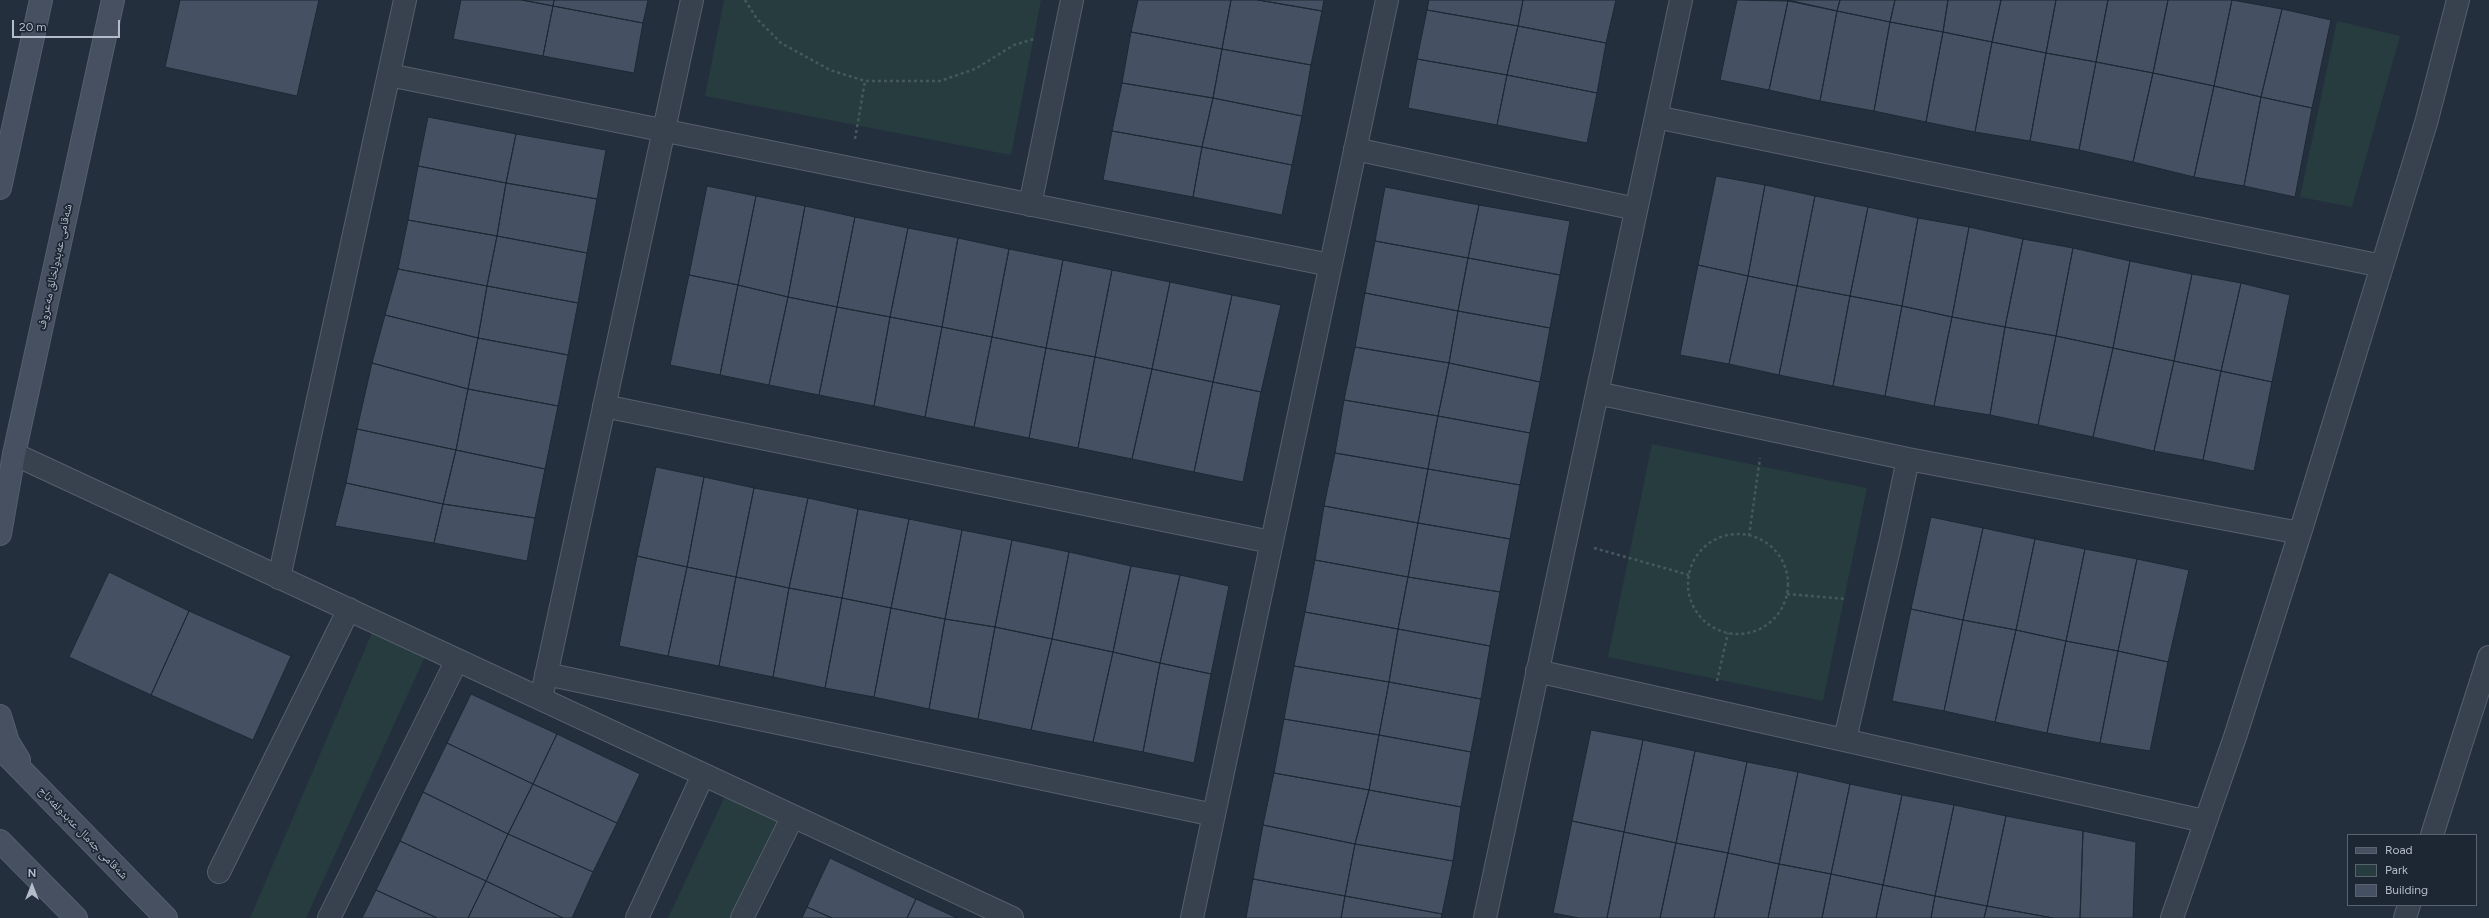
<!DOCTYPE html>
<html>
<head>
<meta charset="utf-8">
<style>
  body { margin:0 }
  #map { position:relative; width:2489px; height:918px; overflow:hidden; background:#242f3e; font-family:Figtree,sans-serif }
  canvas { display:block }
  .legend { position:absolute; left:2347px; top:834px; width:130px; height:72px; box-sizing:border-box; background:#1d2633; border:1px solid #59626f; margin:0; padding:5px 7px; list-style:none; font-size:12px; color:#b4bcc9 }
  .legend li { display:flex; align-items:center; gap:8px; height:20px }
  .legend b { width:20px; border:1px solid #59626f }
  .north { position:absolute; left:12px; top:866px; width:40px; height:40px; -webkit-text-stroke:3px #1d2633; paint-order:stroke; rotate:0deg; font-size:11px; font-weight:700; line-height:16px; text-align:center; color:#b4bcc9 }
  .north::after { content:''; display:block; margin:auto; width:14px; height:18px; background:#b4bcc9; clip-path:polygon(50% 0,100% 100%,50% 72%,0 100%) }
  .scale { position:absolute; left:12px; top:20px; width:108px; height:18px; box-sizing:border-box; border:2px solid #b4bcc9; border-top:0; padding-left:5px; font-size:12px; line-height:14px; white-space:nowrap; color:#b4bcc9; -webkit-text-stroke:3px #1d2633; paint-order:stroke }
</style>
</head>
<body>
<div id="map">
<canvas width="2489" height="918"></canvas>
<ul class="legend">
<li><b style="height:5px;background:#465061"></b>Road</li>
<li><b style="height:11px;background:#263c3f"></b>Park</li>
<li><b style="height:11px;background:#455162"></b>Building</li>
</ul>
<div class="north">N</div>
<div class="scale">20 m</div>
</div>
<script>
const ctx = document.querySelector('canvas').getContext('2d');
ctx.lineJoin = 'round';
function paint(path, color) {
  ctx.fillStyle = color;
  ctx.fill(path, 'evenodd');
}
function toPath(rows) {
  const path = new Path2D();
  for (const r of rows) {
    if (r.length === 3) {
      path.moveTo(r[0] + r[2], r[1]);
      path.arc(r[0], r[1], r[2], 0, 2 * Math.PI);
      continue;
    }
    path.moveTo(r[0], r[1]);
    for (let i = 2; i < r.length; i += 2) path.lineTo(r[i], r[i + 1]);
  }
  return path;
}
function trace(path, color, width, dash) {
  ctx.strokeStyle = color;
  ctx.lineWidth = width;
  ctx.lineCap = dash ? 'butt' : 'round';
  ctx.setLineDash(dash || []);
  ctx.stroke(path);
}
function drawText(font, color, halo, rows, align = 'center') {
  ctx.font = font + ' Figtree,"Noto Naskh Arabic",sans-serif';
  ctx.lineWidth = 3.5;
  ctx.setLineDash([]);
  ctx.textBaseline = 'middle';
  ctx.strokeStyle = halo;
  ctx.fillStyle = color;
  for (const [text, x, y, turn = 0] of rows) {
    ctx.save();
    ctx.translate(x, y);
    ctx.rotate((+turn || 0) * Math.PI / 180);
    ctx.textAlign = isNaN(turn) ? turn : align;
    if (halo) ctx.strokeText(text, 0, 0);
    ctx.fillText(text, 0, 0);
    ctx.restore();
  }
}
paint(toPath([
  [724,0,1041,0,1011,155,705,96],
  [2337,21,2400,36,2352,207,2300,197],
  [1652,444,1867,488,1823,701,1608,657],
  [374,628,427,652,306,918,250,918],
  [728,790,781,815,733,918,668,918]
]), '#263c3f');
const building = toPath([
  [180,0,319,0,297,96,165,67,180,0],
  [461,0,522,0,553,6,543,56,453,39,461,0],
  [522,0,554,0,553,6,522,0],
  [554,0,648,0,643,23,553,6,554,0],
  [1138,0,1231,0,1222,49,1131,32,1138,0],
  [1231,0,1258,0,1322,11,1311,65,1222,49,1231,0],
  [1258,0,1324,0,1322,11,1258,0],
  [1429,0,1523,0,1518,26,1427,10,1429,0],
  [1523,0,1616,0,1606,43,1518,26,1523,0],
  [1737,0,1788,1,1769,90,1720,80,1737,0],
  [1788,0,1840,0,1837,11,1788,0],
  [1840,0,1895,0,1890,22,1837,11,1840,0],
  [1895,0,1948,0,1943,32,1890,22,1895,0],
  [1948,0,2001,0,1992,42,1943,32,1948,0],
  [2001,0,2056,0,2046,53,1992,42,2001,0],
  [2056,0,2108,0,2096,62,2046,53,2056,0],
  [2108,0,2168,0,2153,73,2096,62,2108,0],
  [2168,0,2232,0,2214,86,2153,73,2168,0],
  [2232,0,2282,9,2261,97,2214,86,2232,0],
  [1788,1,1837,11,1820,101,1769,90,1788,1],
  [553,6,643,23,634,73,543,56,553,6],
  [2282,9,2331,20,2312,108,2261,97,2282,9],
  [1427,10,1518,26,1507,75,1417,59,1427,10],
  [1837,11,1890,22,1874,111,1820,101,1837,11],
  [1890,22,1943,32,1926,122,1874,111,1890,22],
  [1518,26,1606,43,1597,93,1507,75,1518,26],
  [1131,32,1222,49,1213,98,1122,83,1131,32],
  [1943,32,1992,42,1975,132,1926,122,1943,32],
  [1992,42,2046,53,2030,141,1975,132,1992,42],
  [1222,49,1311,65,1302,116,1213,98,1222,49],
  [2046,53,2096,62,2079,150,2030,141,2046,53],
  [1417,59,1507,75,1497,125,1408,108,1417,59],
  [2096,62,2153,73,2133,162,2079,150,2096,62],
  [2153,73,2214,86,2194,177,2133,162,2153,73],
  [1507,75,1597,93,1587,143,1497,125,1507,75],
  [1122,83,1213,98,1202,147,1112,131,1122,83],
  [2214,86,2261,97,2244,186,2194,177,2214,86],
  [2261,97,2312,108,2295,197,2244,186,2261,97],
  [1213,98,1302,116,1292,165,1202,147,1213,98],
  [428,117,516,134,506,183,418,166,428,117],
  [1112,131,1202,147,1193,197,1103,180,1112,131],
  [516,134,606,150,597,199,506,183,516,134],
  [1202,147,1292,165,1282,215,1193,197,1202,147],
  [418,166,506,183,497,236,408,220,418,166],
  [1716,176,1765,185,1748,276,1698,265,1716,176],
  [506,183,597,199,587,253,497,236,506,183],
  [1765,185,1815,196,1797,286,1748,276,1765,185],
  [707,186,756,196,738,285,689,275,707,186],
  [1385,187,1479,205,1468,258,1375,241,1385,187],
  [756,196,805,206,788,297,738,285,756,196],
  [1815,196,1868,207,1850,296,1797,286,1815,196],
  [1479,205,1570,221,1560,275,1468,258,1479,205],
  [805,206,855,217,837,307,788,297,805,206],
  [1868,207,1918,218,1902,306,1850,296,1868,207],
  [855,217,908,228,890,317,837,307,855,217],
  [1918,218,1969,227,1952,317,1902,306,1918,218],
  [408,220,497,236,487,286,398,269,408,220],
  [1969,227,2023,239,2005,327,1952,317,1969,227],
  [908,228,958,238,942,327,890,317,908,228],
  [497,236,587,253,578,303,487,286,497,236],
  [958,238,1009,249,992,337,942,327,958,238],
  [2023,239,2073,248,2056,336,2005,327,2023,239],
  [1375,241,1468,258,1458,311,1365,293,1375,241],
  [2073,248,2130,261,2113,348,2056,336,2073,248],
  [1009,249,1063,260,1046,348,992,337,1009,249],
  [1468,258,1560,275,1550,328,1458,311,1468,258],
  [1063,260,1112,270,1095,357,1046,348,1063,260],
  [2130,261,2192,274,2174,361,2113,348,2130,261],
  [1698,265,1748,276,1729,364,1680,355,1698,265],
  [398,269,487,286,478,338,385,315,398,269],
  [1112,270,1170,282,1152,369,1095,357,1112,270],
  [2192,274,2241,283,2221,371,2174,361,2192,274],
  [689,275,738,285,720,375,670,365,689,275],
  [1748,276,1797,286,1779,375,1729,364,1748,276],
  [1170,282,1232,295,1213,382,1152,369,1170,282],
  [2241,283,2290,295,2272,382,2221,371,2241,283],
  [738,285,788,297,769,385,720,375,738,285],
  [487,286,578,303,568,355,478,338,487,286],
  [1797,286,1850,296,1833,386,1779,375,1797,286],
  [1365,293,1458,311,1449,363,1355,347,1365,293],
  [1232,295,1281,305,1261,392,1213,382,1232,295],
  [1850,296,1902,306,1885,396,1833,386,1850,296],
  [788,297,837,307,819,395,769,385,788,297],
  [1902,306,1952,317,1934,406,1885,396,1902,306],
  [837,307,890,317,874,406,819,395,837,307],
  [1458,311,1550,328,1540,382,1449,363,1458,311],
  [385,315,478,338,468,389,372,363,385,315],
  [890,317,942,327,925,417,874,406,890,317],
  [1952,317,2005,327,1990,415,1934,406,1952,317],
  [942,327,992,337,974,427,925,417,942,327],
  [2005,327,2056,336,2038,425,1990,415,2005,327],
  [2056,336,2113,348,2093,437,2038,425,2056,336],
  [992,337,1046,348,1029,438,974,427,992,337],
  [478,338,568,355,558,406,468,389,478,338],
  [1355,347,1449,363,1438,416,1344,400,1355,347],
  [1046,348,1095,357,1078,448,1029,438,1046,348],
  [2113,348,2174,361,2154,451,2093,437,2113,348],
  [1095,357,1152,369,1132,459,1078,448,1095,357],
  [2174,361,2221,371,2203,460,2154,451,2174,361],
  [372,363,468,389,456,450,357,429,372,363],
  [1449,363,1540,382,1530,433,1438,416,1449,363],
  [1152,369,1213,382,1194,472,1132,459,1152,369],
  [2221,371,2272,382,2254,471,2203,460,2221,371],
  [1213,382,1261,392,1243,482,1194,472,1213,382],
  [468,389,558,406,545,469,456,450,468,389],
  [1344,400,1438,416,1428,469,1335,453,1344,400],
  [1438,416,1530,433,1520,485,1428,469,1438,416],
  [357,429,456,450,443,504,346,483,357,429],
  [456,450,545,469,535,518,443,504,456,450],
  [1335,453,1428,469,1418,523,1324,506,1335,453],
  [656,467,704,477,687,567,637,556,656,467],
  [1428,469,1520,485,1510,539,1418,523,1428,469],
  [704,477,754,488,736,577,687,567,704,477],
  [346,483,443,504,434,543,335,526,346,483],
  [754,488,808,498,789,588,736,577,754,488],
  [808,498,858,509,842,598,789,588,808,498],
  [443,504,535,518,527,561,434,543,443,504],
  [1324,506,1418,523,1408,577,1315,560,1324,506],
  [858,509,909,519,891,608,842,598,858,509],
  [1931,517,1983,528,1963,620,1911,609,1931,517],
  [909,519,962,530,945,619,891,608,909,519],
  [1418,523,1510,539,1500,592,1408,577,1418,523],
  [1983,528,2035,539,2016,630,1963,620,1983,528],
  [962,530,1012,540,995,627,945,619,962,530],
  [2035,539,2085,549,2066,641,2016,630,2035,539],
  [1012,540,1069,552,1052,639,995,627,1012,540],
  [2085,549,2137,559,2118,651,2066,641,2085,549],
  [1069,552,1131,566,1113,652,1052,639,1069,552],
  [637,556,687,567,668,656,619,646,637,556],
  [2137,559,2189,570,2168,662,2118,651,2137,559],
  [1315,560,1408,577,1398,629,1305,612,1315,560],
  [1131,566,1180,575,1160,663,1113,652,1131,566],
  [687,567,736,577,719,666,668,656,687,567],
  [109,572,189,611,151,695,69,657,109,572],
  [1180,575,1229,586,1211,674,1160,663,1180,575],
  [736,577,789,588,773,677,719,666,736,577],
  [1408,577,1500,592,1490,646,1398,629,1408,577],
  [789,588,842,598,825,688,773,677,789,588],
  [842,598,891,608,874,697,825,688,842,598],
  [891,608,945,619,929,709,874,697,891,608],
  [1911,609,1963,620,1944,711,1892,701,1911,609],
  [189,611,291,656,253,740,151,695,189,611],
  [1305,612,1398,629,1389,682,1294,666,1305,612],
  [945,619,995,627,978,719,929,709,945,619],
  [1963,620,2016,630,1995,722,1944,711,1963,620],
  [995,627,1052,639,1031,730,978,719,995,627],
  [1398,629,1490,646,1481,699,1389,682,1398,629],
  [2016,630,2066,641,2047,733,1995,722,2016,630],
  [1052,639,1113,652,1093,742,1031,730,1052,639],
  [2066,641,2118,651,2100,743,2047,733,2066,641],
  [2118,651,2168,662,2150,751,2100,743,2118,651],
  [1113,652,1160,663,1143,752,1093,742,1113,652],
  [1160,663,1211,674,1194,763,1143,752,1160,663],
  [1294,666,1389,682,1379,735,1284,719,1294,666],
  [1389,682,1481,699,1471,752,1379,735,1389,682],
  [471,694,557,734,533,784,447,743,471,694],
  [1284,719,1379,735,1369,790,1274,773,1284,719],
  [1591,730,1643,740,1624,832,1572,821,1591,730],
  [557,734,640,774,617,823,533,784,557,734],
  [1379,735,1471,752,1461,807,1369,790,1379,735],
  [1643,740,1695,751,1676,843,1624,832,1643,740],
  [447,743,533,784,508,834,423,792,447,743],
  [1695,751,1747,762,1728,853,1676,843,1695,751],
  [1747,762,1798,772,1779,864,1728,853,1747,762],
  [1798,772,1850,784,1831,874,1779,864,1798,772],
  [1274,773,1369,790,1355,844,1263,825,1274,773],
  [533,784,617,823,593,872,508,834,533,784],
  [1850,784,1902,795,1883,885,1831,874,1850,784],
  [1369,790,1461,807,1453,861,1355,844,1369,790],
  [423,792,508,834,486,881,400,841,423,792],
  [1902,795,1954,805,1935,896,1883,885,1902,795],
  [1954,805,2006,816,1987,906,1935,896,1954,805],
  [2006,816,2083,831,2080,918,2053,918,1987,906,2006,816],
  [1572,821,1624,832,1607,918,1579,918,1553,913,1572,821],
  [1263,825,1355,844,1345,896,1253,879,1263,825],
  [2083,831,2136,842,2133,918,2080,918,2083,831],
  [1624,832,1676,843,1660,918,1607,918,1624,832],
  [508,834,593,872,572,918,563,918,486,881,508,834],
  [400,841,486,881,468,918,437,918,376,890,400,841],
  [1676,843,1728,853,1714,918,1660,918,1676,843],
  [1355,844,1453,861,1442,914,1345,896,1355,844],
  [1728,853,1779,864,1768,918,1714,918,1728,853],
  [830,858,916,899,907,918,832,918,807,907,830,858],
  [1779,864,1831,874,1822,918,1768,918,1779,864],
  [1831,874,1883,885,1876,918,1822,918,1831,874],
  [1253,879,1345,896,1341,918,1246,918,1253,879],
  [486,881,563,918,468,918,486,881],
  [1883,885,1935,896,1931,918,1876,918,1883,885],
  [376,890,437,918,362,918,376,890],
  [1345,896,1442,914,1441,918,1341,918,1345,896],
  [1935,896,1987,906,1984,918,1931,918,1935,896],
  [916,899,957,918,907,918,916,899],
  [1987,906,2053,918,1984,918,1987,906],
  [807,907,832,918,802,918,807,907]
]);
paint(building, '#455162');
trace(building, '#1f2835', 1);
const minor = toPath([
  [389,75,1330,265],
  [1656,117,2382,266],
  [1355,149,1636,209],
  [1030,205,1072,0],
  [1597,393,1908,459,2300,533],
  [604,406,1271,542],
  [14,454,1012,918],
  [279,578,405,0],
  [1537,671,2204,821],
  [546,674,1214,815],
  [541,699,692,0],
  [1845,739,1891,540,1908,459],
  [219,872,349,609],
  [329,918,457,660],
  [637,918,703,775],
  [742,918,793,816],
  [1192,918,1387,0],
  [1485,918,1681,0],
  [2172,918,2235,737,2300,533,2426,123,2458,0]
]);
const tertiary = toPath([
  [2432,835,2489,657],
  [2405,918,2409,905]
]);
const secondary = toPath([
  [0,188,41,0],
  [0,534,14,454,113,0],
  [0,716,8,742,19,760],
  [0,748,166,918],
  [0,841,76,918]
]);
trace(minor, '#565f6c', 24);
trace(tertiary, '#565f6c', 24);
trace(secondary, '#565f6c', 24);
trace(toPath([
  [745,0,757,19,781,43,830,70,865,81,940,81,975,69,1014,45,1034,39],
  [855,139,865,81],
  [1738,584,50],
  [1749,536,1760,458],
  [1594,548,1689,575],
  [1787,594,1846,599],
  [1717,681,1728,633]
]), '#44595c', 2.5, [3, 3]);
trace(minor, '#38414e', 22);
trace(tertiary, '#38414e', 22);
trace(secondary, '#465061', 22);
drawText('12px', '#b4bcc9', '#1d2633', [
  ["شەقامی عەبدولخالق مەعروف",55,267,-78],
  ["شەقامی جەمال عەبدولفەتاح",83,833,46]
]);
</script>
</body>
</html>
